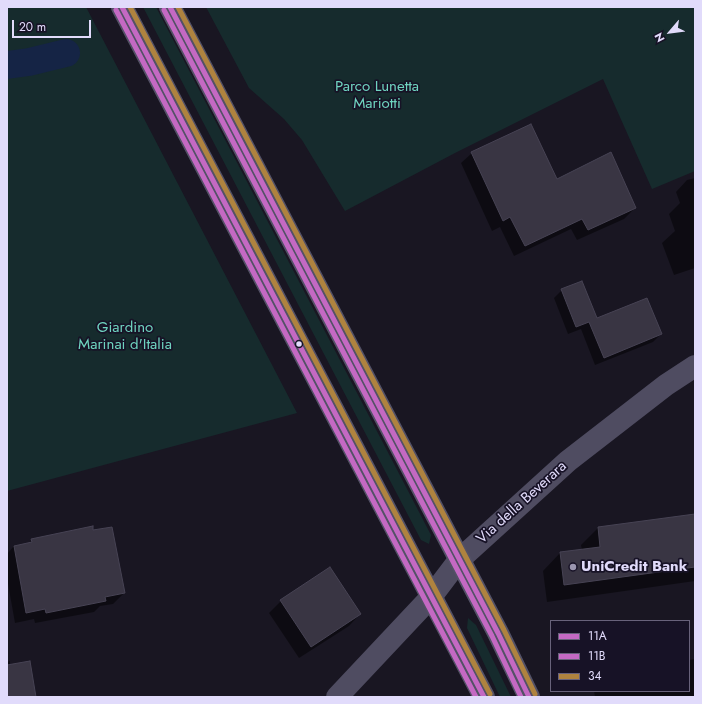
<!DOCTYPE html>
<html>
<head>
<meta charset="utf-8">
<style>
  body { margin:0 }
  #map { position:relative; width:702px; height:704px; overflow:hidden; background:#191622; font-family:Jost,sans-serif }
  canvas { display:block }
  .frame { position:absolute; inset:0; border:8px solid #e1dbfb; pointer-events:none }
  .legend { position:absolute; left:550px; top:620px; width:140px; height:72px; box-sizing:border-box; background:#171226; border:1px solid #68627b; margin:0; padding:5px 7px; list-style:none; font-size:12px; color:#e1dbfb }
  .legend li { display:flex; align-items:center; gap:8px; height:20px }
  .legend b { width:20px; border:1px solid #68627b }
  .north { position:absolute; left:650px; top:12px; width:40px; height:40px; -webkit-text-stroke:3px #171226; paint-order:stroke; rotate:242deg; font-size:11px; font-weight:700; line-height:16px; text-align:center; color:#e1dbfb }
  .north::after { content:''; display:block; margin:auto; width:14px; height:18px; background:#e1dbfb; clip-path:polygon(50% 0,100% 100%,50% 72%,0 100%) }
  .scale { position:absolute; left:12px; top:20px; width:79px; height:18px; box-sizing:border-box; border:2px solid #e1dbfb; border-top:0; padding-left:5px; font-size:12px; line-height:14px; white-space:nowrap; color:#e1dbfb; -webkit-text-stroke:3px #171226; paint-order:stroke }
</style>
</head>
<body>
<div id="map">
<canvas width="702" height="704"></canvas>
<div class="frame"></div>
<ul class="legend">
<li><b style="height:5px;background:#c469c3"></b>11A</li>
<li><b style="height:5px;background:#c469c3"></b>11B</li>
<li><b style="height:5px;background:#af833f"></b>34</li>
</ul>
<div class="north">N</div>
<div class="scale">20 m</div>
</div>
<script>
const ctx = document.querySelector('canvas').getContext('2d');
ctx.lineJoin = 'round';
function paint(path, color) {
  ctx.fillStyle = color;
  ctx.fill(path, 'evenodd');
}
function toPath(rows) {
  const path = new Path2D();
  for (const r of rows) {
    path.moveTo(r[0], r[1]);
    for (let i = 2; i < r.length; i += 2) path.lineTo(r[i], r[i + 1]);
  }
  return path;
}
function trace(path, color, width, dash) {
  ctx.strokeStyle = color;
  ctx.lineWidth = width;
  ctx.lineCap = dash ? 'butt' : 'round';
  ctx.setLineDash(dash || []);
  ctx.stroke(path);
}
function drawText(font, color, halo, rows, align = 'center') {
  ctx.font = font + ' Jost,sans-serif';
  ctx.lineWidth = 3.5;
  ctx.setLineDash([]);
  ctx.textBaseline = 'middle';
  ctx.strokeStyle = halo;
  ctx.fillStyle = color;
  for (const [text, x, y, turn = 0] of rows) {
    ctx.save();
    ctx.translate(x, y);
    ctx.rotate((+turn || 0) * Math.PI / 180);
    ctx.textAlign = isNaN(turn) ? turn : align;
    if (halo) ctx.strokeText(text, 0, 0);
    ctx.fillText(text, 0, 0);
    ctx.restore();
  }
}
paint(toPath([
  [7,7,86,7,297,413,7,491],
  [143,7,156,7,431,535,429,544,421,540],
  [206,7,695,7,695,171,652,189,603,79,455,153,345,211,302,140,284,119,249,88],
  [468,618,476,625,511,697,500,697,467,628]
]), '#162b2d');
paint(toPath([
  [472,153,635,208,624,219,577,240,571,229,514,256,500,227,492,231,461,163],
  [695,178,695,268,674,275,662,243,675,231,669,214,680,203,676,192,687,180],
  [562,290,597,320,661,334,653,342,595,365,581,329,568,334,554,298],
  [695,515,695,581,547,602,543,571,560,553,582,550,581,545,598,528],
  [92,531,124,593,113,604,100,606,94,612,35,623,34,619,15,623,7,578,7,554,14,546,28,544,32,540],
  [281,601,360,614,349,626,299,658,269,613],
  [695,659,695,697,595,697,594,691,689,691,689,660],
  [10,661,10,666,35,697,7,697,7,662]
]), '#0007');
trace(toPath([
  [7,65,29,62,66,53]
]), '#152445', 28);
const building = toPath([
  [531,124,557,179,611,152,636,208,588,230,582,219,525,246,510,217,503,221,471,152,531,124],
  [582,281,597,318,647,298,662,334,604,358,589,322,576,327,561,289,582,281],
  [695,514,695,567,564,585,560,552,600,547,598,527,695,514],
  [93,526,93,530,112,527,125,593,105,597,106,601,46,613,45,609,26,613,14,546,32,542,31,539,93,526],
  [330,567,361,614,311,647,280,600,330,567],
  [30,661,36,697,7,697,7,665,30,661]
]);
paint(building, '#393543');
trace(building, '#474354', 1);
trace(toPath([
  [337,697,431,597,459,560,568,461,666,385,695,366]
]), '#4f4c61', 22);
trace(toPath([
  [122,7,484,697],
  [170,7,498,633,529,697]
]), '#535166', 22);
trace(toPath([
  [122,7,484,697],
  [170,7,498,633,529,697]
]), '#c469c3', 5);
trace(toPath([
  [116,10,476,697],
  [164,10,492,636,521,697]
]), '#c469c3', 5);
trace(toPath([
  [130,7,490,694],
  [178,7,504,630,535,694]
]), '#af833f', 5);
for (const [x, y, r, color] of [
  [299,344,3.5,"#e1dbfb"],
  [573,567,4,"#9b96af"]
]) {
  const dot = new Path2D();
  dot.arc(x, y, r, 0, 2 * Math.PI);
  ctx.fillStyle = color;
  ctx.fill(dot);
  trace(dot, '#171226', 1.5);
}
drawText('15px', '#6fd4c0', '#171226', [
  ["Parco Lunetta",377,87],
  ["Mariotti",377,104],
  ["Giardino",125,328],
  ["Marinai d'Italia",125,345]
]);
drawText('15px', '#e1dbfb', '#171226', [
  ["Via della Beverara",522,503,-42]
]);
drawText('bold 15px', '#e1dbfb', '#171226', [
  ["UniCredit Bank",581,567]
], 'left');
</script>
</body>
</html>
